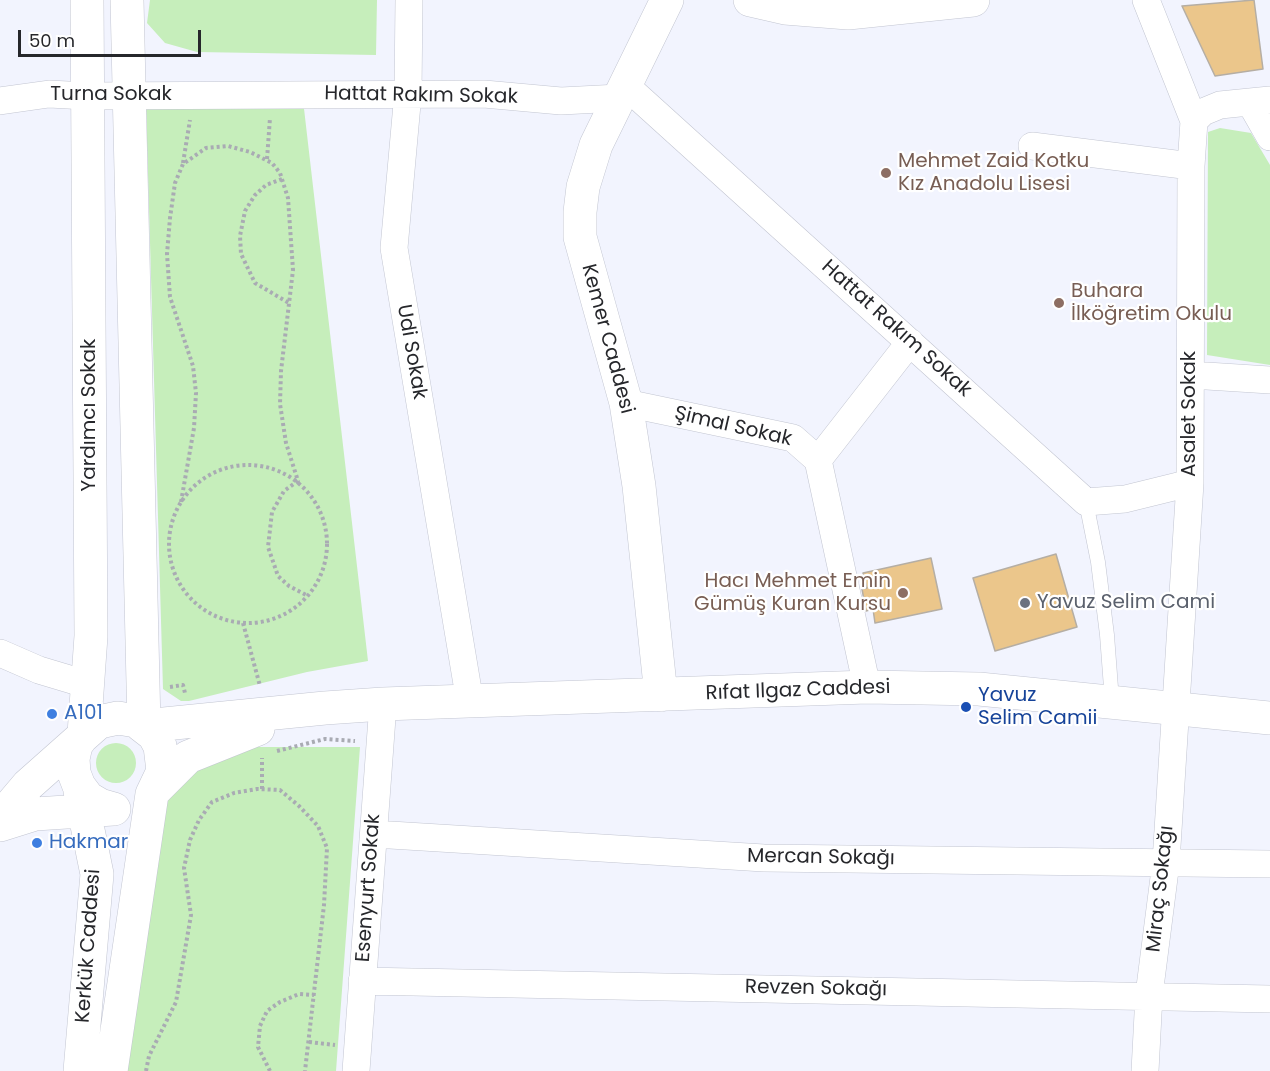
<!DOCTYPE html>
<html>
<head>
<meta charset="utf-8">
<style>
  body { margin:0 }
  #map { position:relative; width:1270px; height:1071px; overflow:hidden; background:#f2f4fe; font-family:Poppins,sans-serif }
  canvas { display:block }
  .scale { position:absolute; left:18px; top:30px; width:183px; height:27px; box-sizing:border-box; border:3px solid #26272b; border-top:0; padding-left:8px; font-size:18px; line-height:21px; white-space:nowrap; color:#26272b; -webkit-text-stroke:4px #fff; paint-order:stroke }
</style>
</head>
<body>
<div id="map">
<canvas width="1270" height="1071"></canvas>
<div class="scale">50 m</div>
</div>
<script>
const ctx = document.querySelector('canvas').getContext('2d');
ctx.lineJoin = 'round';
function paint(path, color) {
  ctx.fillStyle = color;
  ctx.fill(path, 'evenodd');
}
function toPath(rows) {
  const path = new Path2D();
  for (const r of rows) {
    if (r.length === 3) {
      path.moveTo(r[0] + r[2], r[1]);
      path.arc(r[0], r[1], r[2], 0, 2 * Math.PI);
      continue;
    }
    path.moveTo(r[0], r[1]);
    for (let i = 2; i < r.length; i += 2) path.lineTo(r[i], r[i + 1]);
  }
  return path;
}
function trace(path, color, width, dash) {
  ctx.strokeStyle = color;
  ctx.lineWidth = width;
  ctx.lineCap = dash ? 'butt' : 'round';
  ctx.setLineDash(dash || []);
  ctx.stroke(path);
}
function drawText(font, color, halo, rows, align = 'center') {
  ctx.font = font + ' Poppins,sans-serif';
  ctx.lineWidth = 4.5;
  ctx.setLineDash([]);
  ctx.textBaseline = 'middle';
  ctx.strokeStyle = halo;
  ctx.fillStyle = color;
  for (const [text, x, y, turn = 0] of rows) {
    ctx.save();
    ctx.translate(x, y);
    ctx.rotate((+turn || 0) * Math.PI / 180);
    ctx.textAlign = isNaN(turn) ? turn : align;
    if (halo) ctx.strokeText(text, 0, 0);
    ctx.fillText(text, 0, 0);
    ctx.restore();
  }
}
paint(toPath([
  [150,0,377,0,376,55,197,52,165,43,147,23],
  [303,100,368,661,307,672,189,701,181,701,163,689,146,105],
  [1220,128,1251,133,1270,165,1270,365,1207,355,1208,132],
  [116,763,20],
  [251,747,360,747,336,1071,120,1071,163,800,194,765]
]), '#c6eebb');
const building = toPath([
  [1254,0,1263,69,1215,76,1182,6,1254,0],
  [1056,554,1077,627,995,651,973,578,1056,554],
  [931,558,942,609,875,623,873,609,866,611,862,589,867,588,863,573,931,558]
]);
paint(building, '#ebc68b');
trace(building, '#b5aea4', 1.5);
const service = toPath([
  [1086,502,1098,562,1107,635,1112,701]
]);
const minor = toPath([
  [409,0,408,93,394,248,470,702],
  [625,85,1086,502,1125,499,1190,483],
  [0,101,49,94,87,96,484,94,561,101,619,98],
  [1250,102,1270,137],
  [1194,121,1203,112,1220,105,1270,100],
  [1032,146,1191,166],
  [1191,375,1270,380],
  [626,403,793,438,818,460,867,687],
  [818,460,910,342],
  [0,653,39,670,89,685],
  [374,834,764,858,1270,864],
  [362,981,1270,999],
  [356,1071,383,704],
  [1145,1071,1149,995,1166,862,1190,483,1191,166,1194,121,1146,0]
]);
const tertiary = toPath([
  [87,0,91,636,84,734,76,745,73,759,74,773,79,786,88,798,100,805,114,809],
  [127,0,144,726],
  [750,0,785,8,848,13,973,0],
  [661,695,639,486,626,403,580,237,580,212,583,187,596,145,667,0],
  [144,726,325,708,383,704,867,687,979,689,1270,718],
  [155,790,188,757,258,729],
  [80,791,97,874,80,1071],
  [0,818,28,785,99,722,118,718,136,721,154,735,160,746,163,771,152,794,111,1071],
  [0,825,35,814,113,809]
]);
trace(service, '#c2c5d1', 15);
trace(minor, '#c2c5d1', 28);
trace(tertiary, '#c2c5d1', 34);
trace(toPath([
  [267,159,270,118],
  [183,163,190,120],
  [282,179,266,185,255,195,245,211,240,236,241,254,255,283,289,303],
  [248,544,79],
  [181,502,194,428,196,393,193,366,170,297,167,254,170,218,175,183,183,164,206,148,228,146,250,152,272,163,280,173,288,198,293,270,281,371,280,404,286,443,298,481,284,491,272,512,268,547,278,576,289,586,308,596],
  [243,623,260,686],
  [170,687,183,685,185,693],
  [277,751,325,739,355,741],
  [262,789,262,758],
  [309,1042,335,1045],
  [146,1071,149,1056,176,1002,191,915,184,868,190,840,199,820,212,802,234,793,257,789,280,790,299,806,318,826,327,848,324,905,305,1071],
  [270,1071,258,1047,260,1026,267,1011,280,1002,299,994,314,995]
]), '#a9abb3', 4, [3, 3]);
trace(service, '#fff', 14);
trace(minor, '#fff', 27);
trace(tertiary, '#fff', 33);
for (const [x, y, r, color] of [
  [886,173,6,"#8d6e63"],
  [1059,303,6,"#8d6e63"],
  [903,593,6,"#8d6e63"],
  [1025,603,6,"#6b7280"],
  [966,707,6,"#1a4fb4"],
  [52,714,6,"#3f7fe0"],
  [37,843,6,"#3f7fe0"]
]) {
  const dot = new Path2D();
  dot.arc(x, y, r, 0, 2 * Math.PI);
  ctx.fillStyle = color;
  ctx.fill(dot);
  trace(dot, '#fff', 2);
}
drawText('20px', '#26272b', '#fff', [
  ["Turna Sokak",111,95],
  ["Hattat Rakım Sokak",421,96,1],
  ["Hattat Rakım Sokak",896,329,42],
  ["Kemer Caddesi",607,339,75],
  ["Udi Sokak",411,352,80],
  ["Asalet Sokak",1190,414,-90],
  ["Yardımcı Sokak",90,415,-90],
  ["Şimal Sokak",733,427,13],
  ["Rıfat Ilgaz Caddesi",798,691,-2],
  ["Mercan Sokağı",821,858,1],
  ["Esenyurt Sokak",369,888,-86],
  ["Miraç Sokağı",1161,889,-84],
  ["Kerkük Caddesi",89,946,-86],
  ["Revzen Sokağı",816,989,1]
]);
drawText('20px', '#785e54', '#fff', [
  ["Mehmet Zaid Kotku",898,162],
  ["Kız Anadolu Lisesi",898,185],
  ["Buhara",1071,292],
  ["İlköğretim Okulu",1071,315],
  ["Hacı Mehmet Emin",891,582,"right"],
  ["Gümüş Kuran Kursu",891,605,"right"]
], 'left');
drawText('20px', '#5b616d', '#fff', [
  ["Yavuz Selim Cami",1037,603]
], 'left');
drawText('20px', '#164399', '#fff', [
  ["Yavuz",978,696],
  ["Selim Camii",978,719]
], 'left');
drawText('20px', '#366cbe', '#fff', [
  ["A101",64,714],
  ["Hakmar",49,843]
], 'left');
</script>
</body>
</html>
